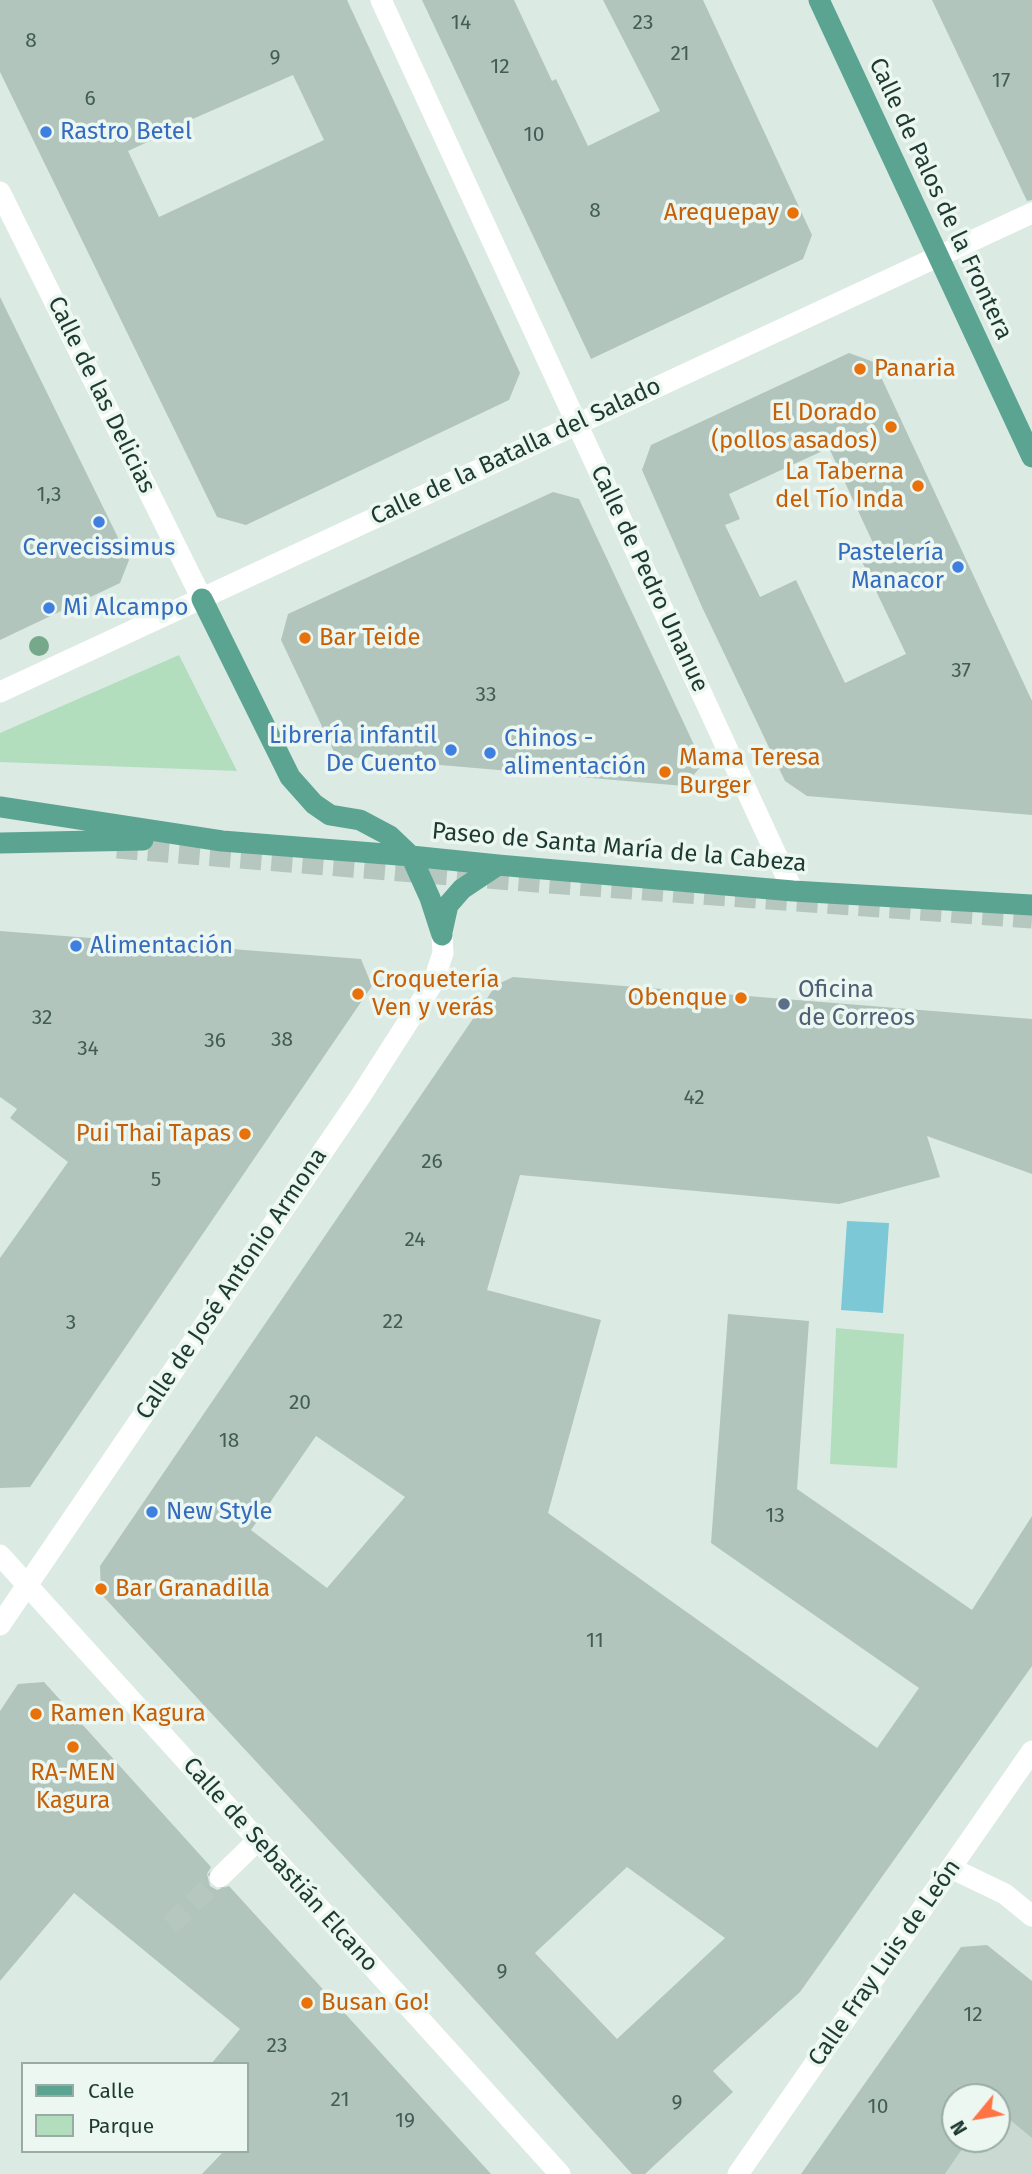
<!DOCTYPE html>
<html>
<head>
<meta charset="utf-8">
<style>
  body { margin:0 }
  #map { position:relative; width:1032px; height:2174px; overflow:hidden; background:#dceae4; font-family:"Fira Sans",sans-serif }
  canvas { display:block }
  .legend { position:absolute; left:21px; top:2062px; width:228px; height:91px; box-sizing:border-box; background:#ecf7f1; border:2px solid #99aba5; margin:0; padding:9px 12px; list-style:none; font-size:21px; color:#1d3a32 }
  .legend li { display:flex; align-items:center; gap:14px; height:35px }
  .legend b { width:35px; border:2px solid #99aba5 }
  .north { position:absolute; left:941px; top:2083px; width:70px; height:70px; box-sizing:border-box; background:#ecf7f1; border:2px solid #99aba5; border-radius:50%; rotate:240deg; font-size:19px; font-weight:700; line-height:28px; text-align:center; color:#1d3a32 }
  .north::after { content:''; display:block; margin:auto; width:24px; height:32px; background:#ff7345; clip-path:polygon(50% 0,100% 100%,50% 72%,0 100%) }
</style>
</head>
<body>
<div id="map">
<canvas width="1032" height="2174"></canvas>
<ul class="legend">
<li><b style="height:9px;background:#5ca492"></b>Calle</li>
<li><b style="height:19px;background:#b2debe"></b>Parque</li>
</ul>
<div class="north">N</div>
</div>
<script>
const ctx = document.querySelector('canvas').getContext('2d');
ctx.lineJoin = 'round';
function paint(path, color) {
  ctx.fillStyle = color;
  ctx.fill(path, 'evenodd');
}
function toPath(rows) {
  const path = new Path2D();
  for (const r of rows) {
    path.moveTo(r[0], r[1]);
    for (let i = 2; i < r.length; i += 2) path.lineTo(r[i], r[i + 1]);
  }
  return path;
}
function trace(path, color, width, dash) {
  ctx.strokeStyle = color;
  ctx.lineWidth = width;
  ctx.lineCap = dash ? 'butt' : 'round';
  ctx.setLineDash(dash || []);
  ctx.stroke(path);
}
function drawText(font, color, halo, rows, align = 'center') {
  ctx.font = font + ' "Fira Sans",sans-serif';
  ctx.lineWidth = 7;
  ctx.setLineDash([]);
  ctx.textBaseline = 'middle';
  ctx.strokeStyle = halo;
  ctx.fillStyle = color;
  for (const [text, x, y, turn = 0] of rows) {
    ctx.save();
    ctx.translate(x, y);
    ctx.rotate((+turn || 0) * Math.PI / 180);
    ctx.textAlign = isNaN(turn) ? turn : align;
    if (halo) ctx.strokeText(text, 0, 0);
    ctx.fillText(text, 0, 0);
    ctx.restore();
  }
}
paint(toPath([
  [1032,2050,1032,2174,945,2174,969,2139,997,2139,997,2100]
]), '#cadad3');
paint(toPath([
  [179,655,237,771,0,762,0,733],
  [836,1328,904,1334,897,1468,830,1464]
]), '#b2debe');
paint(toPath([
  [847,1221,889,1223,883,1313,841,1310]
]), '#7dc8d6');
paint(toPath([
  [0,0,347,0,520,373,509,400,246,525,217,517,0,72],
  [293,75,324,140,159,217,128,151,180,127,179,125],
  [422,0,514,0,552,81,556,79,588,146,660,111,603,0,703,0,812,235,803,259,591,359],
  [932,0,1032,0,1032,200,1027,201],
  [0,297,129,560,120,583,0,640],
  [849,353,874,362,1032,701,1032,815,807,796,785,781,702,607,642,470,651,445],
  [829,448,873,543,857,551,906,654,845,683,796,580,760,597,725,525,740,519,729,494],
  [553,492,579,499,703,764,684,786,336,756,281,640,288,614],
  [0,931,361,959,372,986,30,1487,0,1488,0,1258,68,1162,10,1118,17,1109,0,1097],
  [513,977,1032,1019,1032,1174,927,1136,940,1177,839,1204,520,1175,487,1290,601,1320,548,1513,877,1748,919,1688,711,1543,728,1314,809,1321,797,1489,972,1610,1032,1516,1032,1666,800,1992,713,2071,733,2092,645,2174,632,2174,398,1915,101,1594,100,1566,496,985],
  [316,1436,405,1497,327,1588,251,1530],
  [627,1867,725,1938,617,2039,535,1953],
  [44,1682,211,1867,207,1874,210,1886,217,1890,229,1886,491,2174,202,2174,224,2151,247,2151,247,2064,211,2064,240,2029,74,1893,0,1981,0,1711,18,1684],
  [987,1945,1032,1981,1032,2138,997,2109,997,2097,955,2097,955,2139,969,2139,945,2174,801,2174,961,1947]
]), '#b1c5bd');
trace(toPath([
  [170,1925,220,1877]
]), '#b6c7c0', 21, [21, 10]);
trace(toPath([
  [117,848,548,883,1032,918]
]), '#b6c7c0', 21, [21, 10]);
trace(toPath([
  [381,0,793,891],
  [0,192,202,599],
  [0,692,1032,213],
  [0,1555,560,2174],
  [0,1625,360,1097,433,983,443,953,442,935],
  [951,1868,1005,1894,1032,1916],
  [220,1877,258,1840],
  [738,2174,1032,1751]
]), '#fff', 21);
trace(toPath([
  [819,0,1032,457],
  [202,599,290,777,314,804,330,815,360,820,390,836,411,856,430,898,442,935],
  [0,807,222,841,411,856,498,865,793,891,1032,905],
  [0,843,143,840],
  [442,932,448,905,462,889,498,865]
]), '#5ca492', 21);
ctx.fillStyle = '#76a98b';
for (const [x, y] of [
  [39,646]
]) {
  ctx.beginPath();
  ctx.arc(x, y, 10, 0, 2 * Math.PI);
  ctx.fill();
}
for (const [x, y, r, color] of [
  [46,132,7,"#3f7fe0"],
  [793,213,7,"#e8710a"],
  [860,369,7,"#e8710a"],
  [891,427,7,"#e8710a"],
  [918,486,7,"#e8710a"],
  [99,522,7,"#3f7fe0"],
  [958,567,7,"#3f7fe0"],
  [49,608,7,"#3f7fe0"],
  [305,638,7,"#e8710a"],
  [451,750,7,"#3f7fe0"],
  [490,753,7,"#3f7fe0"],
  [665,772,7,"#e8710a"],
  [76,946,7,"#3f7fe0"],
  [358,994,7,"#e8710a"],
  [741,998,7,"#e8710a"],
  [784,1004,7,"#5c6f8a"],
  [245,1134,7,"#e8710a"],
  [152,1512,7,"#3f7fe0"],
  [101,1589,7,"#e8710a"],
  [36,1714,7,"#e8710a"],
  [73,1747,7,"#e8710a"],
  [307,2003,7,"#e8710a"]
]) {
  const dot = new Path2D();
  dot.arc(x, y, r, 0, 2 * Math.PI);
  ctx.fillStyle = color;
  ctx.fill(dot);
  trace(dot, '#ecf7f1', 2.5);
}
drawText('21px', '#425d55', null, [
  ["14",461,23],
  ["23",643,23],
  ["8",31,41],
  ["21",680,54],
  ["9",275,58],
  ["12",500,67],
  ["17",1001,81],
  ["6",90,99],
  ["10",534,135],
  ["8",595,211],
  ["1,3",49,495],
  ["37",961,671],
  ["33",486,695],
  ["32",42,1018],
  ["38",282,1040],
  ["36",215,1041],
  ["34",88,1049],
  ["42",694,1098],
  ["26",432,1162],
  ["5",156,1180],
  ["24",415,1240],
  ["22",393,1322],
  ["3",71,1323],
  ["20",300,1403],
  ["18",229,1441],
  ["13",775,1516],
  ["11",595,1641],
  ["9",502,1972],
  ["12",973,2015],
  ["23",277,2046],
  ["21",340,2100],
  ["9",677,2103],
  ["10",878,2107],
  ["19",405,2121]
]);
drawText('24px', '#366cbe', '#ecf7f1', [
  ["Rastro Betel",60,132],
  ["Cervecissimus",99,548,"center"],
  ["Pastelería",944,553,"right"],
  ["Manacor",944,581,"right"],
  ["Mi Alcampo",63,608],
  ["Librería infantil",437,736,"right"],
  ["De Cuento",437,764,"right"],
  ["Chinos -",504,739],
  ["alimentación",504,767],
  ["Alimentación",90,946],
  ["New Style",166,1512]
], 'left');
drawText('24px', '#1d3a32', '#ecf7f1', [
  ["Calle de Palos de la Frontera",940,199,65],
  ["Calle de las Delicias",101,395,64],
  ["Calle de la Batalla del Salado",516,452,-25],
  ["Calle de Pedro Unanue",649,579,65],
  ["Paseo de Santa María de la Cabeza",619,848,5],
  ["Calle de José Antonio Armona",232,1284,-56],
  ["Calle de Sebastián Elcano",280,1865,48],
  ["Calle Fray Luis de León",885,1963,-55]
]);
drawText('24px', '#c56008', '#ecf7f1', [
  ["Arequepay",779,213,"right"],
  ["Panaria",874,369],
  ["El Dorado",877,413,"right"],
  ["(pollos asados)",877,441,"right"],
  ["La Taberna",904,472,"right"],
  ["del Tío Inda",904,500,"right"],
  ["Bar Teide",319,638],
  ["Mama Teresa",679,758],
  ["Burger",679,786],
  ["Croquetería",372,980],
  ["Ven y verás",372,1008],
  ["Obenque",727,998,"right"],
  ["Pui Thai Tapas",231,1134,"right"],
  ["Bar Granadilla",115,1589],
  ["Ramen Kagura",50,1714],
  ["RA-MEN",73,1773,"center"],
  ["Kagura",73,1801,"center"],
  ["Busan Go!",321,2003]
], 'left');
drawText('24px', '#4e5e75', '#ecf7f1', [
  ["Oficina",798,990],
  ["de Correos",798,1018]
], 'left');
</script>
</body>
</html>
